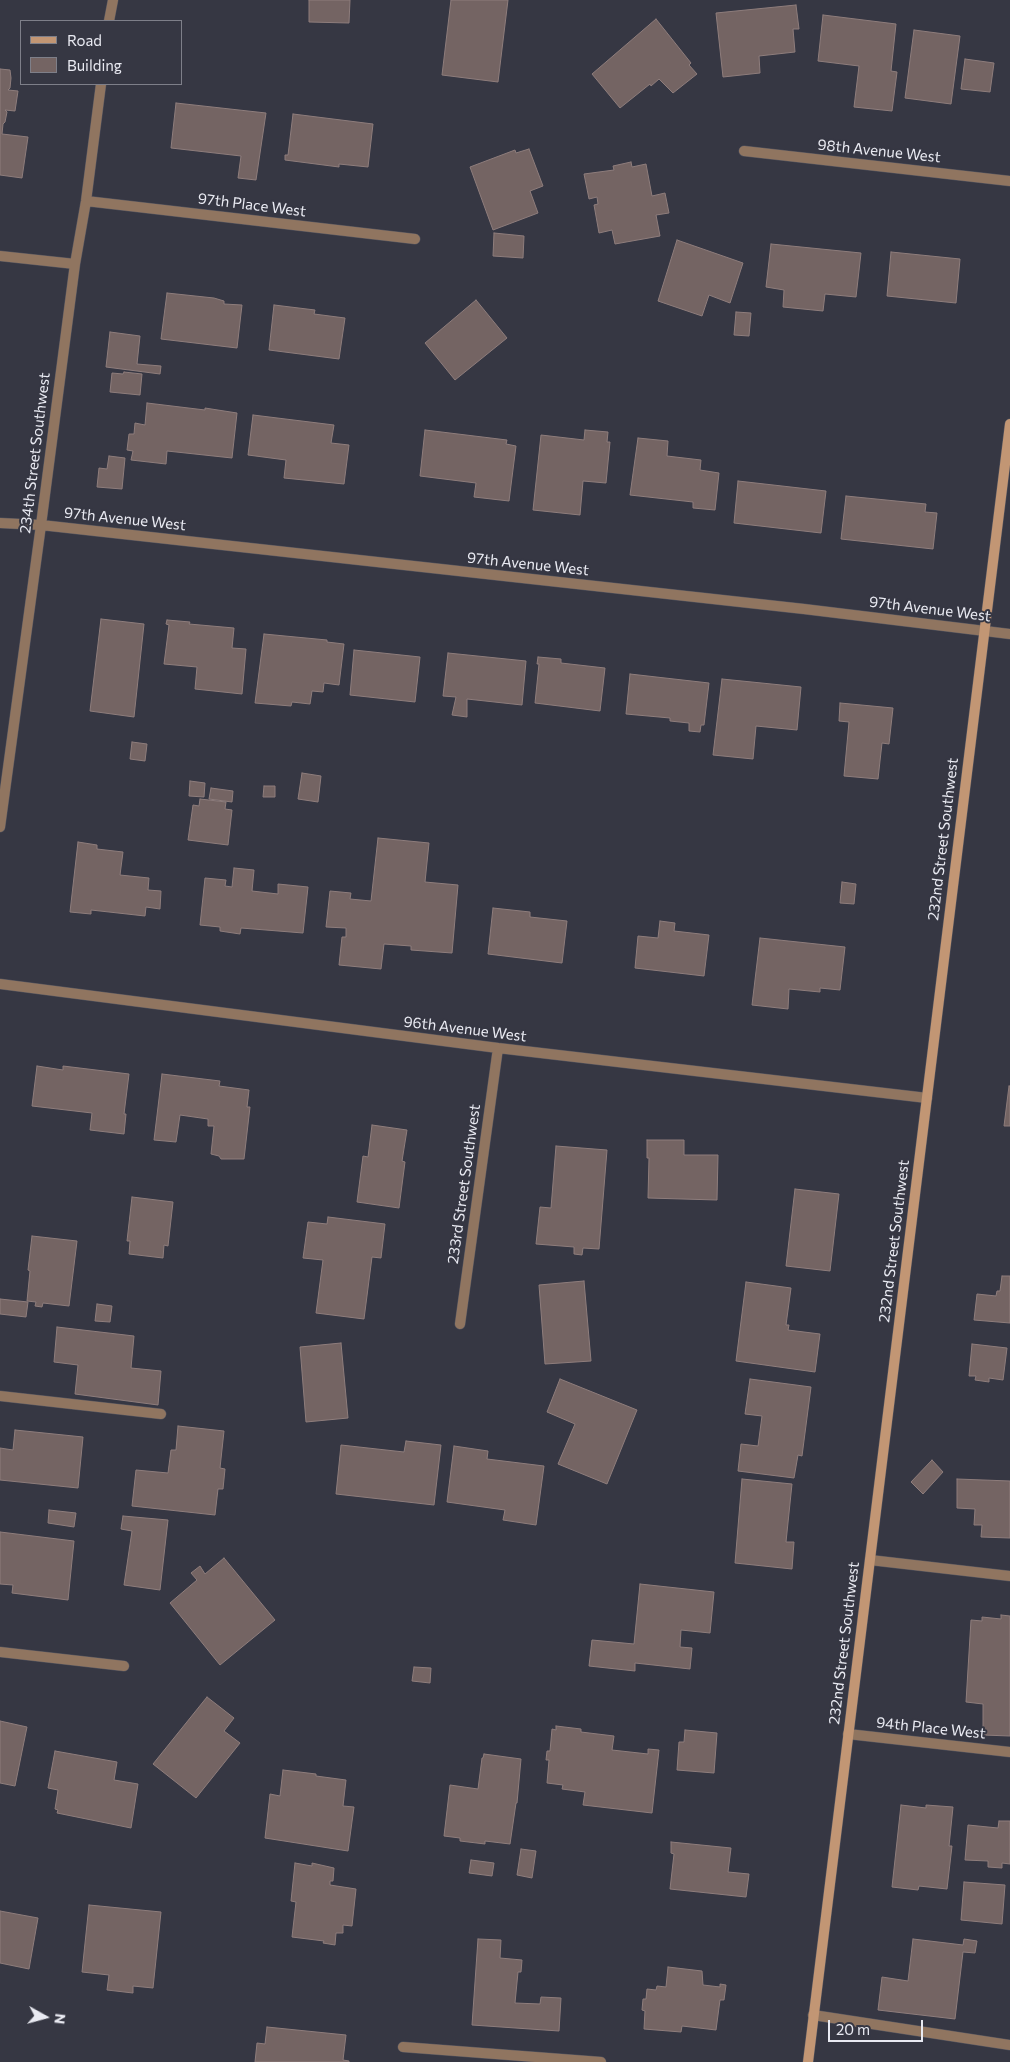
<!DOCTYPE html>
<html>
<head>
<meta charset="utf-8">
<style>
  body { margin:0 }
  #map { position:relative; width:1010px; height:2062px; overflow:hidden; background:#363743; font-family:Commissioner,sans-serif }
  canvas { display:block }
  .legend { position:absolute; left:20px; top:20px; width:162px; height:65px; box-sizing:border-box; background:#363743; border:1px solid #7e7f89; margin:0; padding:6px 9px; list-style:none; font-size:15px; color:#e9eaf2 }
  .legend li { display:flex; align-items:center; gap:10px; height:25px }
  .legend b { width:25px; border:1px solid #7e7f89 }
  .north { position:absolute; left:20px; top:1992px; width:50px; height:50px; -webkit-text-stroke:4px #363743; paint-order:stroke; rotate:97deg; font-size:14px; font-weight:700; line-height:20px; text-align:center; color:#e9eaf2 }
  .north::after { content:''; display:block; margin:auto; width:18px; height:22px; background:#e9eaf2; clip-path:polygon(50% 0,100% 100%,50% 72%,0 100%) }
  .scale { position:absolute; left:828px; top:2020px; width:95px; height:22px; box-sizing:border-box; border:2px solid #e9eaf2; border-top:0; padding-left:6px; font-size:15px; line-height:18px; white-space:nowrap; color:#e9eaf2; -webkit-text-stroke:4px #363743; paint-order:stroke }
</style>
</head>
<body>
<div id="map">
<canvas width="1010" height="2062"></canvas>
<ul class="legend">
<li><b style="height:6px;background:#c29674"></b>Road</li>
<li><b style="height:14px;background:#746463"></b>Building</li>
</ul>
<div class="north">N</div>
<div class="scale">20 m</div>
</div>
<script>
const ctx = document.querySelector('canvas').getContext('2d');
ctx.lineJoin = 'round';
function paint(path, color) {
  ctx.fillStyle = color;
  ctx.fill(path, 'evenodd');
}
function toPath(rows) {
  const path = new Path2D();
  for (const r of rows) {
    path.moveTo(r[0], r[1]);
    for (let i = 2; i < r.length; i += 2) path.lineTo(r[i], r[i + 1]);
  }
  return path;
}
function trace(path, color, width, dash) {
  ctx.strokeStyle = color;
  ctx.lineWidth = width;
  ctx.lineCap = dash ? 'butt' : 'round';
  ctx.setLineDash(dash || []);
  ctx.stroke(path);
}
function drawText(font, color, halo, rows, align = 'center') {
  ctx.font = font + ' Commissioner,sans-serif';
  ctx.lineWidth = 4;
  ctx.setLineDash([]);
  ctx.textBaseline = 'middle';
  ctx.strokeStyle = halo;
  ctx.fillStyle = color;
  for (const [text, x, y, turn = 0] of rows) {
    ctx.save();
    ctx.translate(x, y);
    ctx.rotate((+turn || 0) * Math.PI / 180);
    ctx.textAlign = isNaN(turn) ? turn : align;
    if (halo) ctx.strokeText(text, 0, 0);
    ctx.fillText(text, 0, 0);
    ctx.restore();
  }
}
const building = toPath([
  [309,0,350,0,349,23,309,22,309,0],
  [451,0,508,0,498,82,442,75,451,0],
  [796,5,799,29,793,29,795,52,759,56,760,73,723,77,716,13,796,5],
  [823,15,896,24,891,71,897,72,892,111,854,107,859,66,818,61,823,15],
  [656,19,691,63,689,65,697,74,673,93,659,79,651,86,650,84,620,108,592,74,656,19],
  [914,30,960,36,951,104,905,98,914,30],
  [965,59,994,63,990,92,961,89,965,59],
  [0,69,10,70,11,78,10,88,8,90,18,91,15,111,5,110,7,112,5,122,3,124,2,134,28,137,22,178,0,175,0,69],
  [176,103,266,113,256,180,238,178,241,156,171,148,176,103],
  [293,114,373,124,368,167,339,164,339,167,285,160,285,155,288,155,293,114],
  [529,149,543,186,530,191,538,213,493,230,470,167,515,150,516,153,529,149],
  [631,162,632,167,646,164,652,196,665,193,669,213,656,215,660,236,615,244,612,230,599,233,594,205,598,204,597,197,589,199,584,174,614,170,613,166,631,162],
  [494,233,524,236,523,258,493,256,494,233],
  [677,240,743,263,730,303,709,295,702,316,658,301,677,240],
  [771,244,861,253,856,297,825,294,823,311,783,307,784,290,766,287,771,244],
  [891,252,960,259,956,303,887,296,891,252],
  [167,293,214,298,224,301,224,304,242,305,237,348,161,339,167,293],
  [476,300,507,338,455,380,425,343,476,300],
  [274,305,315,310,314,314,345,318,339,359,269,350,274,305],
  [736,312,751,313,749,336,734,335,736,312],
  [110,332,140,336,137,364,161,366,160,374,106,367,110,332],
  [124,372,142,374,140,395,110,392,112,373,123,374,124,372],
  [147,403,205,410,205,408,237,413,232,458,167,451,166,464,131,460,133,451,127,450,129,434,134,434,135,423,145,425,147,403],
  [253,415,334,425,331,443,349,445,344,484,284,478,286,460,248,455,253,415],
  [425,430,507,440,506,444,516,446,509,501,474,497,476,483,420,476,425,430],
  [585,430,608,432,607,442,610,442,606,483,583,481,580,515,533,510,541,435,584,440,585,430],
  [638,438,668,441,667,456,701,460,700,470,719,473,715,510,693,508,693,502,630,495,638,438],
  [109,456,125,458,122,489,97,487,99,468,107,469,109,456],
  [738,481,826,491,821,533,734,523,738,481],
  [846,496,926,504,925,512,937,513,933,549,841,539,846,496],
  [101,619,144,624,134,717,90,711,101,619],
  [167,620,190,622,189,624,234,628,232,648,246,649,242,694,195,689,197,667,164,664,169,625,166,624,167,620],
  [264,634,327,640,327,642,344,644,339,685,324,683,323,692,312,691,310,704,292,702,291,706,255,703,264,634],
  [354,650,420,657,415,702,350,695,354,650],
  [448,653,526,661,522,705,467,699,467,717,452,715,456,697,443,696,448,653],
  [538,657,561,659,561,663,605,668,600,711,535,703,539,664,537,664,538,657],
  [630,674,709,683,704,725,701,725,700,732,689,731,689,723,670,721,670,718,626,714,630,674],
  [722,679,801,687,797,730,756,726,753,759,713,755,722,679],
  [840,703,893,708,889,744,882,743,878,779,844,776,849,722,839,721,840,703],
  [132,742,147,744,145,761,130,759,132,742],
  [302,773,321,776,318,802,298,799,302,773],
  [190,781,205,783,204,797,189,796,190,781],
  [264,786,275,786,275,797,263,797,264,786],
  [211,788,233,791,232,802,209,799,211,788],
  [200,799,226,802,225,809,232,810,228,845,188,840,193,805,199,806,200,799],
  [378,838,429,843,425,882,458,885,452,953,411,950,411,946,384,944,381,969,339,965,342,937,346,937,346,928,326,927,330,891,351,893,350,899,371,901,378,838],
  [78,842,97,845,97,849,123,852,120,875,149,878,148,890,161,891,160,909,146,907,145,916,91,910,91,914,70,912,78,842],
  [234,868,254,870,252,891,278,894,278,884,308,887,303,933,241,928,240,934,220,931,220,927,200,925,205,878,226,880,225,886,232,887,234,868],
  [842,882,856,884,854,904,840,903,842,882],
  [493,908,530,912,530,917,567,921,562,963,488,954,493,908],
  [660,921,675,923,674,931,709,935,704,976,635,968,638,936,658,938,660,921],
  [760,938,845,947,840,990,820,988,820,992,789,989,788,1009,752,1005,760,938],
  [37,1066,63,1070,63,1066,129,1074,124,1114,126,1114,124,1134,90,1130,92,1113,32,1106,37,1066],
  [162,1074,220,1081,219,1086,249,1090,247,1107,250,1107,244,1159,221,1159,219,1156,211,1154,214,1126,208,1126,208,1119,180,1115,176,1142,154,1140,162,1074],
  [1009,1086,1010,1086,1010,1126,1004,1126,1009,1086],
  [372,1125,407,1130,402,1161,405,1162,399,1208,357,1202,363,1156,368,1157,372,1125],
  [647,1140,684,1140,684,1155,718,1155,717,1200,648,1198,649,1158,647,1158,647,1140],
  [556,1146,607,1150,599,1249,583,1248,582,1255,574,1254,574,1247,536,1244,540,1207,551,1208,556,1146],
  [795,1189,839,1194,830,1271,786,1266,795,1189],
  [132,1197,173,1202,168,1246,164,1245,163,1258,129,1254,130,1241,127,1241,132,1197],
  [328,1217,385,1224,381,1258,372,1257,364,1319,316,1313,323,1260,303,1258,308,1222,327,1224,328,1217],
  [32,1236,77,1241,69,1306,43,1303,42,1307,35,1306,36,1302,27,1301,30,1271,28,1270,32,1236],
  [1002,1276,1010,1276,1010,1323,974,1320,977,1294,996,1296,997,1291,1000,1291,1002,1276],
  [584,1281,591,1361,545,1364,539,1285,584,1281],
  [746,1282,791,1288,786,1325,789,1325,788,1330,820,1334,815,1372,736,1361,746,1282],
  [0,1299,28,1302,26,1317,0,1314,0,1299],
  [97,1304,112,1306,110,1322,95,1321,97,1304],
  [57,1327,134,1336,131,1368,161,1371,158,1405,75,1394,78,1365,54,1362,57,1327],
  [341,1343,348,1418,306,1422,300,1347,341,1343],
  [972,1344,1007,1348,1003,1380,989,1378,989,1382,975,1380,976,1376,969,1376,972,1344],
  [560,1379,637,1410,607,1484,558,1464,575,1424,547,1412,560,1379],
  [750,1379,811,1387,802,1456,798,1455,794,1478,738,1471,741,1444,758,1446,762,1416,745,1414,750,1379],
  [178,1426,224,1431,220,1468,225,1469,223,1489,218,1489,215,1515,132,1506,136,1470,168,1473,171,1450,176,1450,178,1426],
  [15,1430,83,1437,78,1488,0,1480,0,1448,13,1450,15,1430],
  [406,1441,441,1445,434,1505,336,1494,341,1445,404,1452,406,1441],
  [454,1446,488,1451,487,1459,544,1466,536,1525,503,1520,505,1510,447,1502,454,1446],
  [932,1460,943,1472,923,1494,911,1482,932,1460],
  [742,1479,792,1484,786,1542,794,1542,792,1569,735,1563,742,1479],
  [957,1479,1010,1481,1010,1538,981,1537,982,1525,974,1525,975,1509,957,1508,957,1479],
  [49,1510,76,1513,74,1527,48,1523,49,1510],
  [123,1516,168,1520,160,1590,124,1585,132,1531,121,1529,123,1516],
  [0,1532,74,1541,68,1600,12,1593,13,1585,0,1584,0,1532],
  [224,1558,275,1620,220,1665,170,1603,197,1580,191,1573,200,1566,205,1574,224,1558],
  [640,1584,714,1592,710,1633,681,1630,680,1647,692,1648,690,1669,635,1663,635,1671,589,1666,592,1640,634,1644,640,1584],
  [1001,1615,1010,1616,1010,1736,983,1735,983,1704,966,1702,971,1620,982,1621,982,1617,1001,1619,1001,1615],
  [414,1667,431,1668,430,1683,412,1681,414,1667],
  [207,1697,234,1718,224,1731,240,1743,196,1798,153,1764,207,1697],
  [0,1721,27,1727,15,1786,0,1783,0,1721],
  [556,1726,581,1729,581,1732,614,1736,612,1750,648,1754,648,1749,659,1750,652,1813,583,1805,585,1792,562,1789,563,1785,547,1783,549,1760,546,1760,547,1751,550,1751,552,1729,556,1730,556,1726],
  [685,1730,717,1733,714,1773,677,1770,679,1742,684,1742,685,1730],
  [55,1751,117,1762,114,1780,138,1784,131,1828,57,1813,58,1810,55,1809,58,1790,48,1788,55,1751],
  [484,1754,521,1759,517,1803,516,1803,510,1844,485,1841,485,1844,460,1841,460,1838,444,1836,450,1785,478,1789,482,1758,483,1758,484,1754],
  [283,1770,316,1774,316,1776,346,1780,343,1806,354,1807,348,1851,265,1838,270,1794,280,1796,283,1770],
  [901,1805,926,1808,926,1805,953,1807,949,1846,952,1846,947,1889,919,1886,918,1890,892,1887,901,1805],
  [999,1821,1010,1821,1010,1864,1002,1863,1002,1868,988,1867,988,1861,965,1860,968,1825,998,1828,999,1821],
  [671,1842,731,1848,728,1872,749,1874,746,1897,670,1889,674,1854,671,1853,671,1842],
  [521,1849,536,1851,532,1878,517,1875,521,1849],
  [471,1860,494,1863,492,1876,469,1873,471,1860],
  [295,1863,312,1866,312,1863,334,1868,333,1881,330,1881,330,1885,356,1889,352,1926,343,1925,343,1933,336,1933,335,1945,323,1943,324,1941,292,1937,296,1902,291,1901,295,1863],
  [964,1882,1005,1885,1002,1924,961,1920,964,1882],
  [89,1905,161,1912,153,1988,133,1986,133,1993,107,1990,109,1975,82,1972,89,1905],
  [0,1911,38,1918,29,1969,0,1963,0,1911],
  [478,1939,501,1940,500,1958,522,1960,521,1972,518,1972,515,2003,540,2004,541,1997,561,1998,559,2031,472,2025,478,1939],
  [913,1939,963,1945,964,1939,977,1941,975,1953,963,1952,955,2019,878,2010,882,1977,908,1981,913,1939],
  [668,1967,702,1971,703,1985,720,1987,720,1984,726,1985,724,2000,720,2000,716,2030,682,2026,681,2032,644,2029,645,2011,642,2010,643,1999,646,1999,647,1989,656,1990,657,1986,666,1987,668,1967],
  [267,2027,346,2035,343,2060,349,2061,349,2062,255,2062,257,2043,265,2044,267,2027]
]);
paint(building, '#746463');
trace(building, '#8e7d7c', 1);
const lane = toPath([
  [0,523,41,525],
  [0,1396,161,1414],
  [870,1560,1010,1576],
  [403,2047,601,2062]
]);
const street = toPath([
  [109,21,113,0],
  [744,151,1010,181],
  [86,201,415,239],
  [0,256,75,264],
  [41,525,804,609,1010,634],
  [0,827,41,525,75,264,86,201,101,84],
  [0,984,498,1048,927,1098],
  [460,1324,498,1048],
  [0,1652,124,1666],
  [848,1734,1010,1752],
  [813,2015,1010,2045]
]);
const secondary = toPath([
  [808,2062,1010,424]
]);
trace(lane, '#53545f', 11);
trace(street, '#53545f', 11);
trace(secondary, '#53545f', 11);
trace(lane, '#907560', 10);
trace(street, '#907560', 10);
trace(secondary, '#c29674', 10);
drawText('15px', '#e9eaf2', '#363743', [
  ["98th Avenue West",879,151,6],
  ["97th Place West",252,205,7],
  ["234th Street Southwest",35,453,-83],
  ["97th Avenue West",125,519,6],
  ["97th Avenue West",528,564,6],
  ["97th Avenue West",930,609,7],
  ["232nd Street Southwest",943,839,-83],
  ["96th Avenue West",465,1029,7],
  ["233rd Street Southwest",464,1184,-82],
  ["232nd Street Southwest",894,1241,-83],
  ["232nd Street Southwest",844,1643,-83],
  ["94th Place West",931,1728,6]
]);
</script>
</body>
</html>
